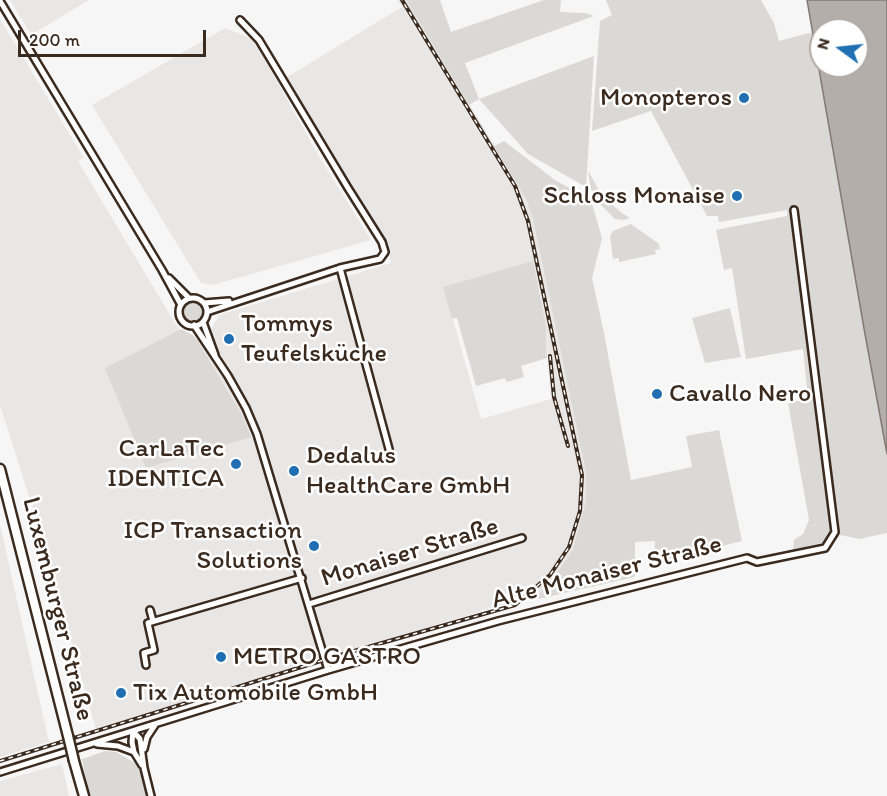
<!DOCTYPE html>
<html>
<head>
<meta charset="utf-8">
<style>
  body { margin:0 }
  #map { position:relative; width:887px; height:796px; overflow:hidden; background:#f7f6f6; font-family:Itim,sans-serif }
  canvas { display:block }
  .north { position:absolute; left:809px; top:18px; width:60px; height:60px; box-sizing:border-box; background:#fff; border:2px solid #b1aaa5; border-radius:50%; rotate:285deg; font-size:16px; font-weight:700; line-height:24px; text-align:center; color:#3b2a1e }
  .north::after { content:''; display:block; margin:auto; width:21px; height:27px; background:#1f6fb2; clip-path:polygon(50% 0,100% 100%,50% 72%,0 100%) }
  .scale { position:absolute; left:18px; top:30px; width:188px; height:27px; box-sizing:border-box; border:3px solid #3b2a1e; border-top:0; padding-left:8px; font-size:18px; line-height:21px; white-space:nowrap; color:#3b2a1e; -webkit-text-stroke:4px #fff; paint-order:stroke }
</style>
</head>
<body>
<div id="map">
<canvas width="887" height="796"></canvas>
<div class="north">N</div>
<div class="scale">200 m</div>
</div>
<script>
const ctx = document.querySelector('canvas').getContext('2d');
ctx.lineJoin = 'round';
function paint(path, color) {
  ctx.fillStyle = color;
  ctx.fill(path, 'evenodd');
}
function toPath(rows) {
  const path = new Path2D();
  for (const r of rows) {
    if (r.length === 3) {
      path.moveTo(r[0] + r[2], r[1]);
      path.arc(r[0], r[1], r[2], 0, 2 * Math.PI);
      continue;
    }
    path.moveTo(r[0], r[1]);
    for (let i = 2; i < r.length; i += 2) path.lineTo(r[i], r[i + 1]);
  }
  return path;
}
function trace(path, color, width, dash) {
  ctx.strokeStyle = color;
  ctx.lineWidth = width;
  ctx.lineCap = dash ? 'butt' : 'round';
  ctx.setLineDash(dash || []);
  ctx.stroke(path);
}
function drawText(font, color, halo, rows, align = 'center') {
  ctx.font = font + ' Itim,sans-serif';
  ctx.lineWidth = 5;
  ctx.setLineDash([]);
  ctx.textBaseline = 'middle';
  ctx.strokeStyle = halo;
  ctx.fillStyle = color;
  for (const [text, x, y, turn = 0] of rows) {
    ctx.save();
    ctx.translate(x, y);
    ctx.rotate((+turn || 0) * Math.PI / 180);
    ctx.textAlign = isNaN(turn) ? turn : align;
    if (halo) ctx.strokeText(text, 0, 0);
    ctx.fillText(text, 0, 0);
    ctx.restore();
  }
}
paint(toPath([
  [10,0,89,0,31,35],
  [397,0,406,0,518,184,526,199,533,219,586,473,586,500,573,549,554,577,534,600,527,592,514,601,96,729,32,506,0,405,0,19,84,158,78,161,179,330,106,368,147,468,240,411,197,340,211,329,219,315,391,263,387,242,287,77,402,7],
  [444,287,546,328,551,399,481,419],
  [225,28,253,39,320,158,371,240,213,285,201,283,92,105],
  [0,525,49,742,0,757],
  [62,764,69,796,0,796,0,781]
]), '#e9e7e6');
paint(toPath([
  [406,0,440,0,451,32,544,0,561,0,560,12,586,13,594,16,465,63,479,99,594,56,586,187,528,154,479,99,469,105],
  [606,0,761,0,774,23,779,41,813,32,887,454,887,533,859,539,831,533,825,542,793,550,794,540,803,534,809,520,788,403,808,399,803,349,746,359,732,268,724,270,716,230,787,216,787,210,719,222,718,216,707,216,651,111,592,131,600,21,612,15],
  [504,141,555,180,589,199,593,207,602,238,592,278,604,333,631,480,692,467,686,436,719,430,742,541,654,563,655,541,635,542,635,577,534,600,554,577,573,549,586,500,586,473,533,219,526,199,494,146],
  [588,171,603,197,622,213,630,218,624,220,615,219,600,204,591,189],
  [631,224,659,244,660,249,655,250,656,254,619,262,619,258,613,259,610,236,613,231],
  [533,261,546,328,547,358,521,366,524,377,507,382,505,378,476,386,457,318,452,318,443,287],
  [193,311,10],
  [730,308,741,357,705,363,692,318],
  [181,329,194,336,197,340,240,411,251,437,146,468,105,368],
  [105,751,116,752,137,764,148,796,89,796,82,759]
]), '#dbd9d6');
const water = toPath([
  [807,0,887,0,887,454,865,334,807,0],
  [821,30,857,30,857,66,821,66,821,30]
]);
paint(water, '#b4aeaa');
trace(water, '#847972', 1.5);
const minor = toPath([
  [0,1,162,270,181,305],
  [340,268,389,449],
  [169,278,189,298],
  [193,312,14],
  [204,303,229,301],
  [207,312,340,268,380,259,385,252,382,242,348,188,259,40,240,20],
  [203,322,215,355],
  [194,325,228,376,246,408,257,434,328,670],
  [309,604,522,538],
  [150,610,153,621],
  [146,665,144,653,154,650,148,623,302,578],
  [133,731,140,739,144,768,151,796],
  [133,731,132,742,134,752,142,765],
  [97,744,118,746,134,752],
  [144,749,147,737,155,725],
  [0,772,328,670,498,621,747,558,757,562,825,548,835,532,794,210]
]);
const primary = toPath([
  [0,469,68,736],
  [74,761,84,796]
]);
trace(minor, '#3b2a1e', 10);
trace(primary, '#3b2a1e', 13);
trace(minor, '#fff', 5);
trace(primary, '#fff', 8);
const rail = toPath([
  [550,356,554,397,568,446],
  [0,761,340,655,515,605,550,575,569,547,580,511,582,475,528,221,515,186,402,0]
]);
trace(rail, '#3b2a1e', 4);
trace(rail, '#fff', 1.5, [4.5]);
const primaryBridge = toPath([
  [68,736,74,761]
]);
trace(primaryBridge, '#3b2a1e', 13, []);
trace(primaryBridge, '#fff', 8);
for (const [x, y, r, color] of [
  [744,98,6,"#1f6fb2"],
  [737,196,6,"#1f6fb2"],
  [229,339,6,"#1f6fb2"],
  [657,394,6,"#1f6fb2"],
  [236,464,6,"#1f6fb2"],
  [294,471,6,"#1f6fb2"],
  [314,546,6,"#1f6fb2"],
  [221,657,6,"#1f6fb2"],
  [121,693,6,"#1f6fb2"]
]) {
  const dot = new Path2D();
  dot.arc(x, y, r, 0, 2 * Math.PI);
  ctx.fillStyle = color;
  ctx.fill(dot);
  trace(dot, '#fff', 2);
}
drawText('26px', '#3b2a1e', '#fff', [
  ["Monopteros",732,98,"right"],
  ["Schloss Monaise",725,196,"right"],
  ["Tommys",241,324],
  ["Teufelsküche",241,354],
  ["Cavallo Nero",669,394],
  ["CarLaTec",224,449,"right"],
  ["IDENTICA",224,479,"right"],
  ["Dedalus",306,456],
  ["HealthCare GmbH",306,486],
  ["ICP Transaction",302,531,"right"],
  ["Solutions",302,561,"right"],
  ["METRO GASTRO",233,657],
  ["Tix Automobile GmbH",133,693]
], 'left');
drawText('26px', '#3b2a1e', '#fff', [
  ["Monaiser Straße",410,553,-17],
  ["Alte Monaiser Straße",607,573,-14],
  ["Luxemburger Straße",57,609,76]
]);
</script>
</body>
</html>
